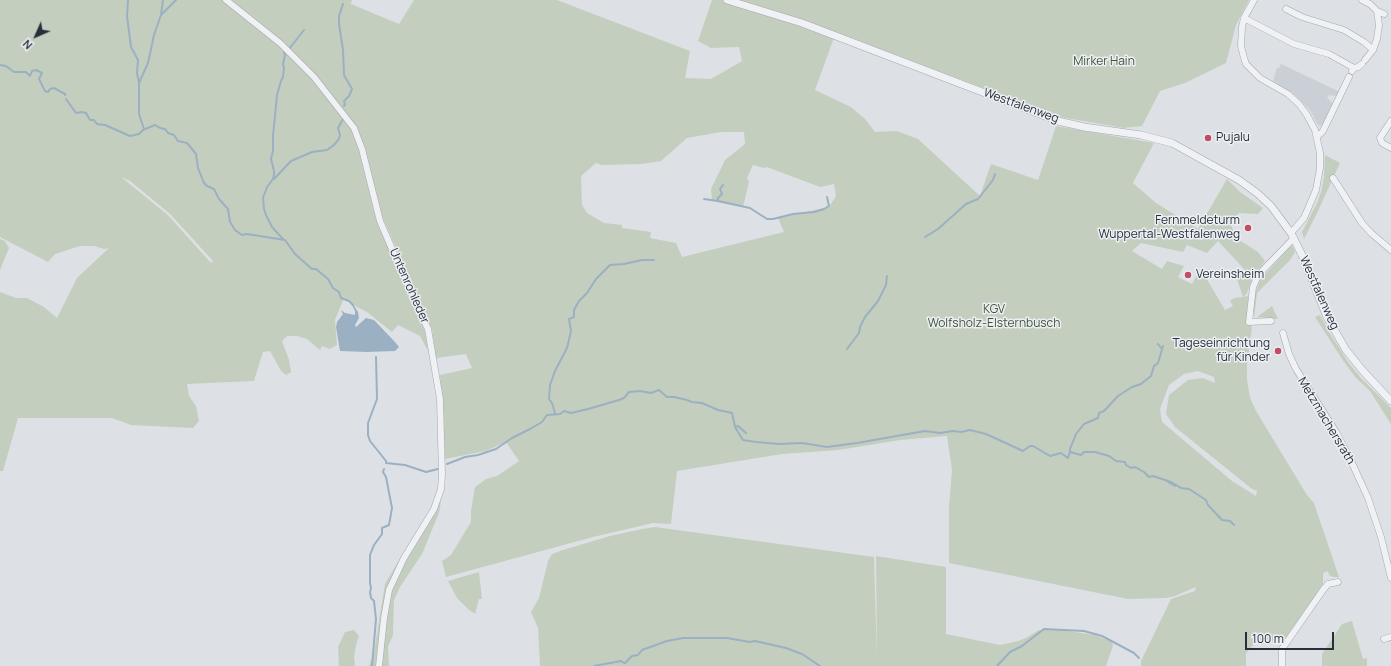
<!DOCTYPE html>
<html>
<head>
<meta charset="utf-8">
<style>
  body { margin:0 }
  #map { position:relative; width:1391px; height:666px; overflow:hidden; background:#dde1e5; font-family:Manrope,sans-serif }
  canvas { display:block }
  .north { position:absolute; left:16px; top:16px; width:40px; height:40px; -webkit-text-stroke:3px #eceff3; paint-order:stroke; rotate:225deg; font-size:11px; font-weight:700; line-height:16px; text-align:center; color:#282f3a }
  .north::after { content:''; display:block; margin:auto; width:14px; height:18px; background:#282f3a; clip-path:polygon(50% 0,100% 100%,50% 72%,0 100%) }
  .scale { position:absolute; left:1245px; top:632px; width:89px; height:18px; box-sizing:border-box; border:2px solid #282f3a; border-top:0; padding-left:5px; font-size:12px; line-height:14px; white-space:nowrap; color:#282f3a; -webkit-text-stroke:3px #eceff3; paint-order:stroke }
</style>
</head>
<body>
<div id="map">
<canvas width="1391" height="666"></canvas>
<div class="north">N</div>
<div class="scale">100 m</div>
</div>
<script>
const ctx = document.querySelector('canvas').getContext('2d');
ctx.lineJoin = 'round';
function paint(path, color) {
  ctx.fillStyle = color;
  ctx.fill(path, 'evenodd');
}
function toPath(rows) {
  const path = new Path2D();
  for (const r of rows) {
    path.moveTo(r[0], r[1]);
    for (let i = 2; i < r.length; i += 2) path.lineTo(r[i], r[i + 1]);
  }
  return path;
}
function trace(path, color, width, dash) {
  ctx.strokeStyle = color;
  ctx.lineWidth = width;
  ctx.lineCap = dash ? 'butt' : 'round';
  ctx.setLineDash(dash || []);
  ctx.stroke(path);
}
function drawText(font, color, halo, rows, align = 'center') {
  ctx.font = font + ' Manrope,sans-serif';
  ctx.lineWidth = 3;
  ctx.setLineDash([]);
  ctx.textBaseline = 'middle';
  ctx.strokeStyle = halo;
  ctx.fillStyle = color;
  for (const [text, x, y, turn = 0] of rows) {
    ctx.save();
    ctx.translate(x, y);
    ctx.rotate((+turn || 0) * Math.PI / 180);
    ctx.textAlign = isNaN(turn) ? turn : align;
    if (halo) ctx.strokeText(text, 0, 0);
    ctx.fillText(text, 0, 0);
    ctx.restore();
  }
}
paint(toPath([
  [1281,64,1340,92,1335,96,1329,95,1327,98,1331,101,1333,105,1324,123,1322,126,1318,125,1310,110,1294,94,1273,81,1277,68,1279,68]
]), '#cbd0d6');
paint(toPath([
  [0,0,352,0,351,4,399,24,414,0,557,0,690,51,685,78,711,79,742,61,739,47,711,48,698,41,712,0,1249,0,1236,25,1226,63,1185,83,1160,91,1142,126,1124,128,1060,117,836,32,815,90,851,107,865,119,875,132,897,131,918,139,980,196,991,164,1038,180,1056,126,1154,143,1133,183,1156,203,1198,229,1227,179,1240,192,1263,208,1258,214,1239,213,1230,222,1236,238,1258,252,1265,261,1253,277,1247,293,1243,297,1248,296,1247,322,1252,327,1247,365,1247,379,1250,398,1256,411,1307,495,1314,503,1339,577,1333,577,1329,575,1328,571,1323,573,1323,584,1293,631,1284,639,1278,641,1264,642,1263,645,1256,642,1246,653,1246,666,1141,666,1141,661,1171,599,1195,591,1196,587,1175,596,1166,598,1128,599,949,563,949,506,952,470,947,436,900,440,839,450,782,454,677,471,671,524,653,523,593,537,446,577,442,561,451,555,471,522,471,511,475,487,486,479,497,476,519,461,506,442,486,451,445,459,440,375,472,368,466,354,436,358,432,329,382,216,363,147,360,150,376,219,410,300,425,331,428,351,420,336,398,325,392,332,367,312,355,306,350,301,344,298,335,320,337,345,330,349,322,346,320,350,307,339,297,336,287,336,282,341,289,360,291,372,286,375,281,371,270,351,263,352,254,381,187,384,189,396,196,406,199,421,193,428,131,425,112,418,18,418,3,471,0,471,0,292,16,298,27,298,44,307,57,318,77,278,109,248,104,249,94,246,80,246,55,254,48,262,0,237,0,100,1,100,0,99],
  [721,132,744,132,745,144,725,160,711,189,712,201,743,207,749,182,747,178,753,165,764,168,767,167,820,187,834,184,836,196,829,207,778,218,784,232,682,257,676,243,650,238,651,232,622,228,622,225,604,223,587,213,582,205,581,176,596,163,602,165,642,164,661,161,687,138],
  [121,177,130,181,170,214,213,261,211,263,168,215],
  [1218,241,1245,270,1237,279,1243,297,1234,298,1230,301,1233,306,1225,310,1202,271,1198,273,1192,284,1178,277,1184,266,1167,261,1162,269,1132,251,1141,243,1183,252,1187,245,1207,253],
  [1198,371,1214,377,1215,383,1203,378,1188,380,1169,395,1166,414,1175,427,1252,489,1257,491,1256,496,1232,481,1162,422,1160,409,1169,385,1184,374],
  [1325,155,1340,163,1317,213,1304,239,1302,232,1317,203,1321,192,1324,177],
  [0,239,5,241,9,248,0,270],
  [1291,246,1293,247,1295,252,1290,260,1257,293,1254,319,1254,297,1260,280],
  [1272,306,1278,319,1257,317],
  [1320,315,1329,332,1348,362,1361,378,1391,408,1391,424,1370,391,1356,378,1344,362,1315,317],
  [441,501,439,513,422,554,400,587,394,600,393,635,388,647,389,666,369,666,374,652,385,584,402,555],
  [655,527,874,557,877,660,876,556,946,567,946,634,1000,645,1018,641,1026,638,1039,630,1054,629,1095,635,1112,642,1113,646,1106,666,540,666,538,628,531,612,539,598,548,561,552,554,563,550,610,536,642,529],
  [479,572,482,599,479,599,475,614,469,610,457,598,448,581],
  [1352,621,1363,659,1367,658,1367,666,1322,666,1322,654,1342,624],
  [354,630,359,636,356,645,354,658,355,666,339,666,338,647,345,632]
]), '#c4cebf');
paint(toPath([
  [353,304,358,312,359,318,355,325,356,327,366,318,374,320,395,342,399,347,395,351,367,352,340,351,336,327,337,322,343,314,341,310,345,313,355,315,355,311,352,305]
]), '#9bb0c2');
trace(toPath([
  [128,0,127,16,131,47,138,60,137,73,139,83,139,114,144,129],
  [343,4,339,16,339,24,343,50,344,75,352,89,349,96,344,101,345,104,344,106],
  [161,15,176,0],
  [289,49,304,30],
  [0,65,6,66,14,72,26,72,30,76,32,71,36,70,42,73,39,79,45,91,48,92,50,89,54,88,65,94,65,95],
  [139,83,148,63,154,35,161,15,163,0],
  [66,99,76,113,82,112,86,113,90,120,94,120,97,124,105,125,130,136,139,134,143,130,155,125,160,128,165,129,168,133,174,135,178,141,187,143,196,154,198,168,204,183,207,186,214,189,219,199,228,209,230,222,235,230,242,235,247,234,285,240,295,254,312,269,316,269,328,279,333,288,339,292,341,298,349,301,353,305],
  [274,179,291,161,312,152,327,150,334,145,339,139,340,135,338,128,343,119],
  [704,199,718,201,750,208,767,219,773,219,793,214,814,212,824,209,829,206,827,197],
  [718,201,718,198,722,194,720,189,723,185],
  [925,237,938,229,966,204,978,199,993,180,995,174],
  [283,239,272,227,266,215,264,209,263,198,267,187,273,179,274,175,274,171,271,159,273,151,273,136,277,95,281,81,283,77,284,68,283,64,285,55,284,52],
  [1158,344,1162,349],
  [847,349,859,333,860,327,865,317,878,301,886,285,887,276],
  [376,357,377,399,368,423,368,435,370,441,386,461,386,463,405,465,426,472,438,469],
  [555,413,552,403,549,399,550,385,555,371,567,348,571,331,569,319,574,317,574,310,579,301,587,293,596,279,610,265,624,264,642,260,654,260],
  [735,427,738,426,746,433],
  [1070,452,1070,449,1076,434,1084,424,1098,418,1099,413,1104,411,1118,396,1132,387,1141,384,1151,376,1154,366,1158,363,1163,346],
  [447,464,465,457,478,455,496,449,512,438,530,429,542,422,547,415,560,414,564,411,571,413,588,409,619,400,624,398,629,392,640,391,651,393,659,390,667,397,674,397,687,400,692,402,702,403,718,410,732,413,735,427,743,440,756,442,779,444,802,443,827,447,857,443,925,431,940,433,953,431,961,432,970,430,986,434,1023,451,1030,446,1033,446,1050,456,1061,453,1068,458,1070,452,1081,455,1084,452,1095,452,1109,456,1116,461,1125,462,1126,465,1131,468,1135,467,1144,472,1149,477,1153,476,1171,482,1181,488,1189,489,1206,500,1208,505,1222,520,1230,521,1234,525],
  [1168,482,1175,486],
  [372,666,376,619,374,601,371,598,370,592,371,588,370,583,370,555,374,545,382,534,382,528,389,525,392,508,386,477,383,472,384,469],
  [594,666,621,661,624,663,625,663,632,656,638,655,642,650,667,641,683,638,727,638,750,642,755,641,786,648,802,654,820,666],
  [997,666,1010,652,1022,646,1044,629,1084,631,1102,636,1134,653,1139,658]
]), '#9bb0c2', 2);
const minor = toPath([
  [226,0,280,43,314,77,354,128,362,149,380,221,407,284,428,329,440,399,442,475,441,489,434,509,404,558,389,590,384,618,379,666],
  [1254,0,1244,18,1242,27,1241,46,1244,58,1246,64,1260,78,1288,94,1299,104,1307,115,1315,130,1320,153,1320,168,1316,190,1304,218,1291,233],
  [1362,0,1370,4,1377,11,1384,14],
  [1286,9,1302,17,1344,30,1364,42,1373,50],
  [1244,18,1294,44,1329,54,1354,68],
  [1365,60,1373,50,1377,39,1379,25,1377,11],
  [1352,71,1354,68,1358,67,1362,64],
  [1391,121,1380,138,1382,143,1391,148],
  [1317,137,1323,131,1349,77],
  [1333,178,1362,223,1371,233,1391,250],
  [1271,321,1249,322,1253,287,1257,278,1263,270,1294,238],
  [1283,333,1289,354,1296,369,1336,432,1352,463,1368,498,1381,537,1391,578],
  [1384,639,1391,637],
  [1282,666,1282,649,1323,590,1328,584,1338,582]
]);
const tertiary = toPath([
  [727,0,802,23,1058,121,1084,127,1141,135,1172,143,1239,180,1257,193,1271,206,1291,233,1303,257,1327,317,1346,350,1363,371,1391,401]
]);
trace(minor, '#a3a8ae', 7);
trace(tertiary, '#a3a8ae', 8);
trace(minor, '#eff1f4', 6);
trace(tertiary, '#eff1f4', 7);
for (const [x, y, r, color] of [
  [1208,138,4,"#bf4d63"],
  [1248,228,4,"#bf4d63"],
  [1188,275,4,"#bf4d63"],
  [1278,351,4,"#bf4d63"]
]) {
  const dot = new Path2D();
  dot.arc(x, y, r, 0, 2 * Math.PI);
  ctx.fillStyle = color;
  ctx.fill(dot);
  trace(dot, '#eceff3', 1.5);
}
drawText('12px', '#3e5437', '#eceff3', [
  ["Mirker Hain",1104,62],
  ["KGV",994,310],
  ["Wolfsholz-Elsternbusch",994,324]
]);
drawText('12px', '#282f3a', '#eceff3', [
  ["Westfalenweg",1021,106,20],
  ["Untenrohleder",409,286,66],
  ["Westfalenweg",1319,293,66],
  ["Metzmachersrath",1326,421,59]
]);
drawText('12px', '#282f3a', '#eceff3', [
  ["Pujalu",1216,138],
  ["Fernmeldeturm",1240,221,"right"],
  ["Wuppertal-Westfalenweg",1240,235,"right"],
  ["Vereinsheim",1196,275],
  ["Tageseinrichtung",1270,344,"right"],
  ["für Kinder",1270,358,"right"]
], 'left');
</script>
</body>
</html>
